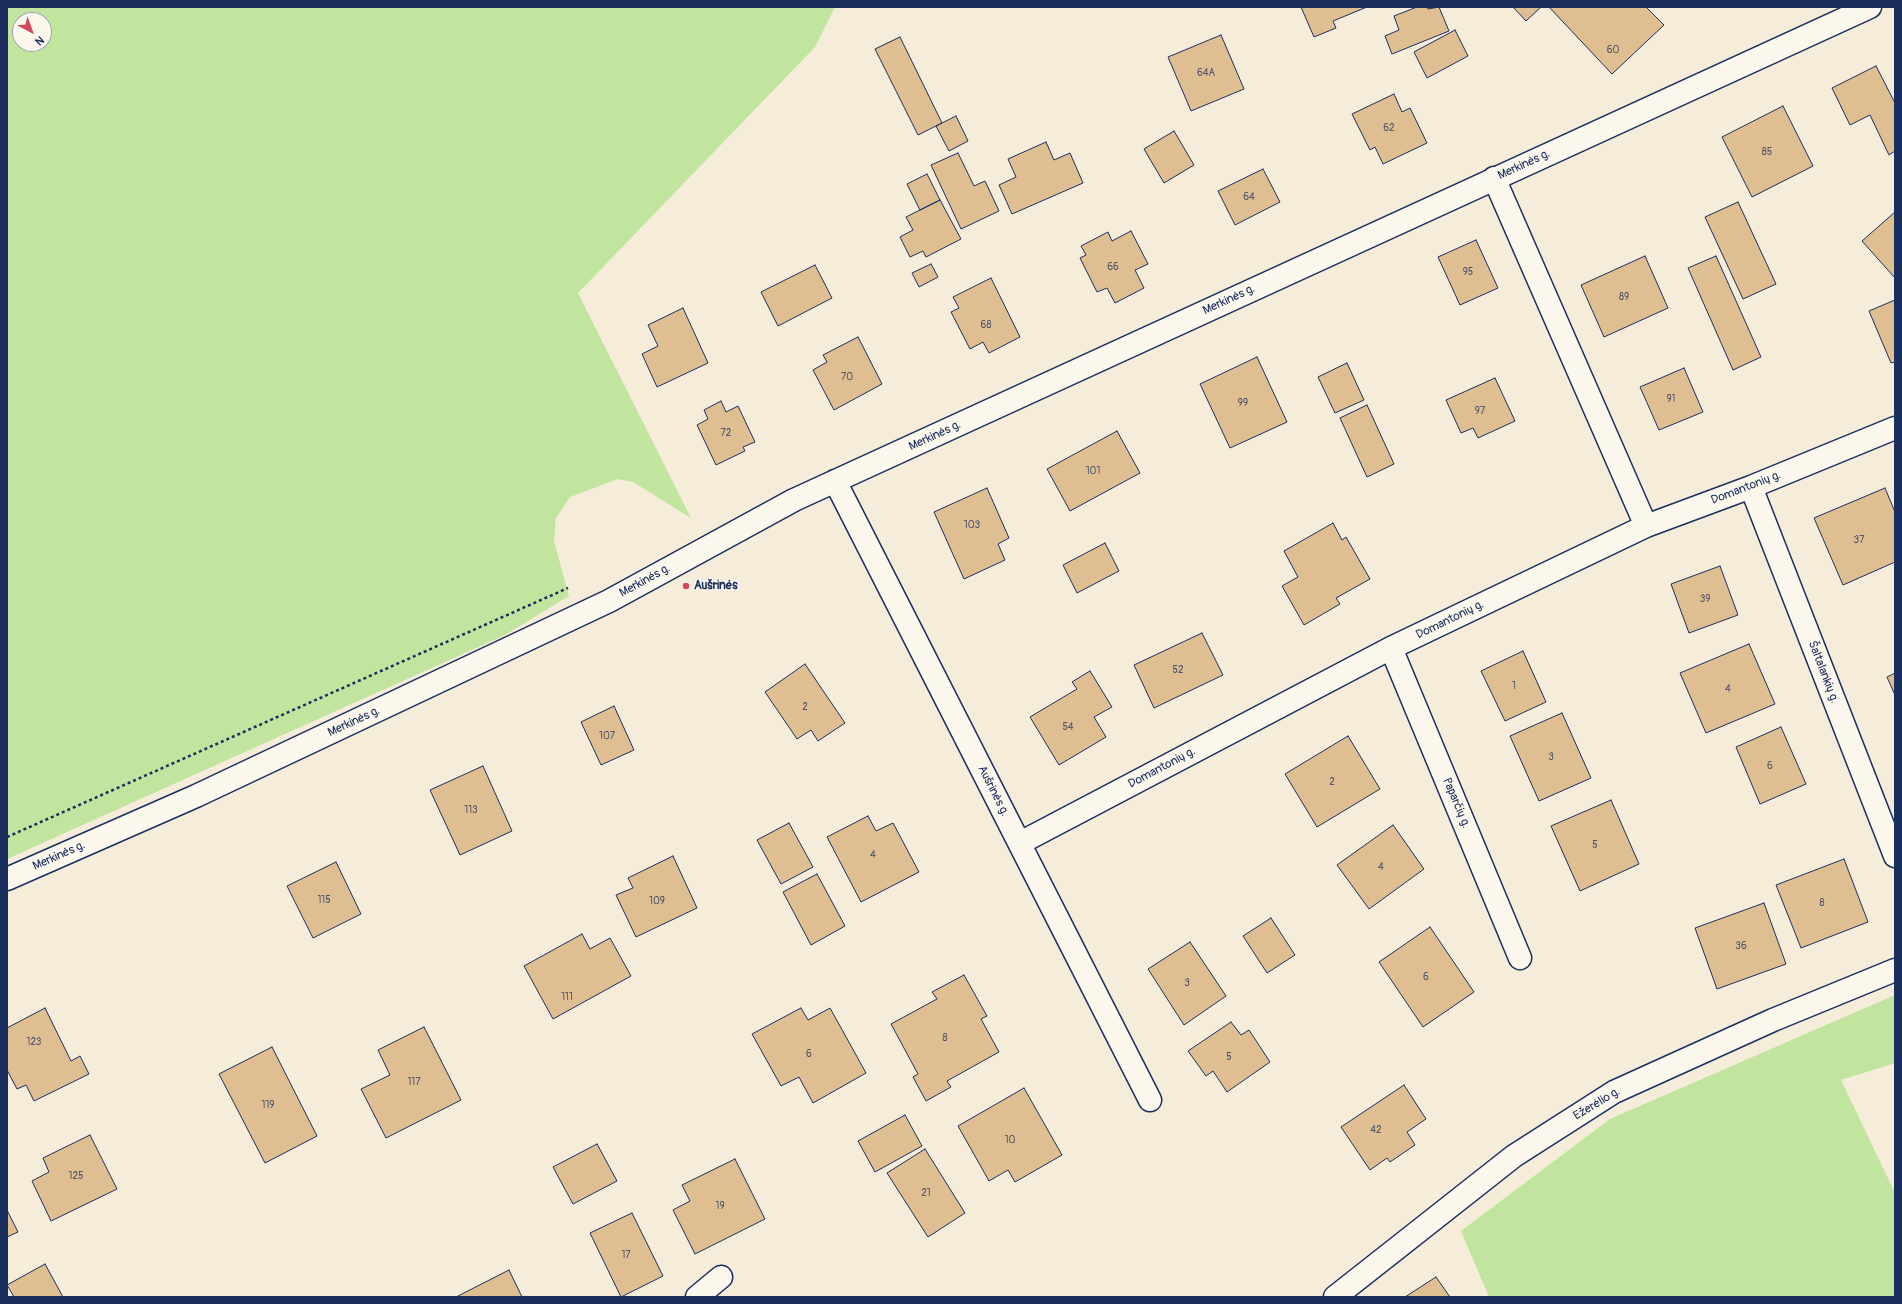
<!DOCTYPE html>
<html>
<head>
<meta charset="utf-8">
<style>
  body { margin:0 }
  #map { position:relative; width:1902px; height:1304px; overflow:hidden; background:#f5ecda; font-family:Pangolin,sans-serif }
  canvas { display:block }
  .frame { position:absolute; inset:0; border:8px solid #1b2f5e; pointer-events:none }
  .north { position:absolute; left:12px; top:12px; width:40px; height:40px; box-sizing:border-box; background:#fbf7ec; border:1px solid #a1a7b3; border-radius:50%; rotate:139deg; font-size:11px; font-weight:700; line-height:16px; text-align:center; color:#1b2f5e }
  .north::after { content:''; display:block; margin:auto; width:14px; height:18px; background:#d1495b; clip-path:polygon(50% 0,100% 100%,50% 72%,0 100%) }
</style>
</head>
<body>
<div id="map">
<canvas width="1902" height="1304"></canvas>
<div class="frame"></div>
<div class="north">N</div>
</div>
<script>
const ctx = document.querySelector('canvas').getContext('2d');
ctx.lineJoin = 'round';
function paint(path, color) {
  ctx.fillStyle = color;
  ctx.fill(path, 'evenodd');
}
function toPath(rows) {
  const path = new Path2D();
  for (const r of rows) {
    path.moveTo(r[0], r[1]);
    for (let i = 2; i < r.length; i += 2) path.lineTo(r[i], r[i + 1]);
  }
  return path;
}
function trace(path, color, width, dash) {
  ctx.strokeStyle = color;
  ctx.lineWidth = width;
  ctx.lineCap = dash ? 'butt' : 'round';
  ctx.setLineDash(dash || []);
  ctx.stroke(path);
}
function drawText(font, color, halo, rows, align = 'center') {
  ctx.font = font + ' Pangolin,sans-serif';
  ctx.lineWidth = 3;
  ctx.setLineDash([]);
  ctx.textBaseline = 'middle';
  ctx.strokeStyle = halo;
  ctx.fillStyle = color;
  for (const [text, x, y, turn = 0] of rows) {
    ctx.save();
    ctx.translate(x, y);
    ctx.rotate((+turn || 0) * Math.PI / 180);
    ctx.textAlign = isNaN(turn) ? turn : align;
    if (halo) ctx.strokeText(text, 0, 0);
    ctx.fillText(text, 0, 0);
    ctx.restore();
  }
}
paint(toPath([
  [7,7,835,7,815,47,578,293,691,518,633,482,618,479,570,497,556,518,554,541,569,596,505,635,7,859],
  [20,20,44,20,44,44,20,44],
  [1895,995,1895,1063,1841,1080,1895,1193,1895,1297,1489,1297,1461,1231,1610,1119]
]), '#c1e49e');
const building = toPath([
  [1301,7,1367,7,1333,21,1336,28,1314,37,1301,7],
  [1417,7,1427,7,1428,9,1439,7,1449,31,1392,54,1385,36,1399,30,1394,16,1417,7],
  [1513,7,1541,7,1526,21,1513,7],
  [1549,7,1646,7,1664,25,1612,74,1549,7],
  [1455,30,1468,56,1427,78,1414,52,1455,30],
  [1221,35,1244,89,1191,111,1168,57,1221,35],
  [900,37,942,123,918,135,875,49,900,37],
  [1876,66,1895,103,1895,151,1889,155,1870,115,1850,125,1832,88,1876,66],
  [1394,94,1402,112,1410,108,1427,143,1383,164,1375,147,1370,150,1352,114,1394,94],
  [1783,106,1813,166,1752,197,1722,137,1783,106],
  [956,116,968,141,949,151,936,126,956,116],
  [1174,131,1194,165,1164,183,1144,149,1174,131],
  [1046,142,1054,160,1070,153,1083,183,1012,214,999,185,1016,177,1008,159,1046,142],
  [958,153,974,186,985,181,999,211,961,229,931,165,958,153],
  [1263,169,1280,202,1235,225,1218,191,1263,169],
  [927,174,940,200,920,210,907,184,927,174],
  [940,200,961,239,926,257,923,251,910,257,900,237,913,230,906,217,940,200],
  [1738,202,1776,284,1743,299,1705,217,1738,202],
  [1895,212,1895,278,1862,241,1895,212],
  [1131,231,1148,264,1135,270,1144,288,1115,303,1107,288,1097,292,1080,258,1086,255,1081,246,1108,232,1112,241,1131,231],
  [1476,240,1498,288,1460,305,1438,257,1476,240],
  [1645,256,1668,308,1604,337,1581,285,1645,256],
  [1716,256,1761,357,1733,370,1688,268,1716,256],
  [931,264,938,277,919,287,912,273,931,264],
  [815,265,832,298,778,326,761,292,815,265],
  [991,278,1020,337,989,353,983,342,970,349,951,312,959,308,953,297,991,278],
  [1895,300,1895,362,1891,363,1869,311,1895,300],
  [683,308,708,363,657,387,642,354,658,346,648,325,683,308],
  [858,337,882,384,834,410,813,370,827,362,823,355,858,337],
  [1257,357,1287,422,1230,448,1200,384,1257,357],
  [1347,363,1364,400,1335,413,1318,377,1347,363],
  [1684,368,1703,412,1659,430,1640,387,1684,368],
  [1495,378,1515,421,1478,438,1473,428,1461,433,1446,400,1495,378],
  [721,401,726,412,738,406,755,442,743,447,745,451,716,465,697,425,708,419,704,410,721,401],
  [1367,405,1394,464,1367,477,1340,418,1367,405],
  [1117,431,1140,473,1070,511,1047,469,1117,431],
  [987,488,1009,538,998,544,1005,560,964,579,934,512,987,488],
  [1885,488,1895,512,1895,562,1843,585,1814,518,1885,488],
  [1333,523,1342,540,1346,537,1370,579,1336,598,1340,604,1304,625,1282,586,1298,577,1284,551,1333,523],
  [1105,543,1119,571,1077,593,1063,565,1105,543],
  [1720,566,1738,615,1689,633,1671,584,1720,566],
  [1202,633,1223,675,1154,708,1134,665,1202,633],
  [1749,644,1775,704,1706,733,1680,673,1749,644],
  [1523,651,1546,702,1505,721,1481,671,1523,651],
  [805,664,845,723,818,741,811,730,797,739,765,692,805,664],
  [1090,671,1112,707,1094,717,1106,737,1059,765,1030,717,1077,689,1072,682,1090,671],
  [1895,673,1895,695,1887,677,1895,673],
  [614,706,634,750,601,765,581,722,614,706],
  [1562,713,1591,778,1539,801,1510,736,1562,713],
  [1781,727,1806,784,1760,804,1736,747,1781,727],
  [1348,736,1380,789,1317,827,1285,774,1348,736],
  [483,766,512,831,460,855,430,790,483,766],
  [1611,800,1639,864,1580,891,1551,826,1611,800],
  [868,816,876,831,893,823,919,872,861,902,827,837,868,816],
  [789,823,813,867,781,884,757,840,789,823],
  [1393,825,1424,869,1369,909,1337,865,1393,825],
  [673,856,697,908,636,937,616,895,633,888,628,878,673,856],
  [1844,859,1868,922,1801,948,1776,885,1844,859],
  [336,862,361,914,313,938,287,886,336,862],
  [817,874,845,926,811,945,783,892,817,874],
  [1764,903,1786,964,1717,989,1695,928,1764,903],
  [1271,918,1295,955,1267,973,1243,936,1271,918],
  [1430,927,1474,992,1423,1027,1379,962,1430,927],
  [582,934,590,949,610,938,631,976,553,1019,524,966,582,934],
  [1190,942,1226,996,1184,1025,1148,969,1190,942],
  [964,975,987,1016,981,1019,999,1052,947,1081,951,1087,926,1101,913,1077,918,1074,891,1024,937,999,932,992,964,975],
  [45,1008,71,1061,80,1056,89,1074,34,1101,26,1085,17,1089,7,1070,7,1028,45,1008],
  [801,1008,808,1020,830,1008,866,1073,813,1103,799,1077,781,1086,752,1034,801,1008],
  [1231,1022,1241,1035,1249,1030,1270,1062,1227,1092,1213,1071,1206,1076,1188,1051,1231,1022],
  [424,1027,461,1100,386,1138,361,1089,390,1075,378,1050,424,1027],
  [272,1047,317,1136,265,1163,219,1074,272,1047],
  [1404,1085,1426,1119,1407,1132,1415,1145,1390,1162,1387,1158,1370,1170,1341,1127,1404,1085],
  [1024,1088,1062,1155,1015,1182,1008,1170,989,1181,958,1126,1024,1088],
  [905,1115,922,1146,875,1172,858,1141,905,1115],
  [90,1135,117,1189,51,1221,32,1181,49,1172,43,1158,90,1135],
  [597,1144,617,1181,573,1204,553,1167,597,1144],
  [925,1149,965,1213,928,1237,887,1173,925,1149],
  [735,1159,765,1219,695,1254,673,1210,690,1201,682,1185,735,1159],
  [7,1210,18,1232,7,1237,7,1210],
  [632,1213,663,1276,621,1297,590,1233,632,1213],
  [45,1264,63,1297,14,1297,7,1285,45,1264],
  [509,1270,522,1297,456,1297,509,1270],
  [1436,1277,1450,1297,1405,1297,1436,1277]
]);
paint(building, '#dfbf92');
trace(building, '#1b2f5e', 1);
const minor = toPath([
  [1494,178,1646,526],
  [835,481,1150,1100],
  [1751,487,1895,856],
  [1391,648,1520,958],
  [1020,843,1391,648,1646,526,1751,487,1895,428],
  [7,879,196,796,609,601,794,500,1870,7],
  [697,1297,721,1277],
  [1335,1297,1514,1156,1614,1092,1773,1020,1895,970]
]);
trace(minor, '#1b2f5e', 25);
trace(toPath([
  [7,837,568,588]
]), '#1b2f5e', 2.5, [3, 3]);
trace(minor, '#fbf7ec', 22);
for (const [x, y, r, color] of [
  [686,586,4,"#d1495b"]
]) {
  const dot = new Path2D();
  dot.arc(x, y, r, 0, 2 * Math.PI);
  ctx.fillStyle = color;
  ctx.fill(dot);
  trace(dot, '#fbf7ec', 1.5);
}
drawText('10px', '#4c536b', null, [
  ["60",1613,50],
  ["64A",1206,73],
  ["62",1389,128],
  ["85",1767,152],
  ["64",1249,197],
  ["66",1113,267],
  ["95",1468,272],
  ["89",1624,297],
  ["68",986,325],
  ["70",847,377],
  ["91",1671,399],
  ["99",1243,403],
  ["97",1480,411],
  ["72",726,433],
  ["101",1093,471],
  ["103",972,525],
  ["37",1859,540],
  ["39",1705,599],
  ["52",1178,670],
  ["1",1514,686],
  ["4",1728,689],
  ["2",805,707],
  ["54",1068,727],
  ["107",607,736],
  ["3",1551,757],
  ["6",1770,766],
  ["2",1332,782],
  ["113",471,810],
  ["5",1595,845],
  ["4",873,855],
  ["4",1381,867],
  ["115",324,900],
  ["109",657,901],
  ["8",1822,903],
  ["36",1741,946],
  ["6",1426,977],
  ["3",1187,983],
  ["111",567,997],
  ["8",945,1038],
  ["123",34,1042],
  ["6",809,1054],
  ["5",1229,1057],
  ["117",414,1082],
  ["119",268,1105],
  ["42",1376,1130],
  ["10",1010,1140],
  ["125",76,1176],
  ["21",926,1193],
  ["19",720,1206],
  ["17",626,1255]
]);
drawText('12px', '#1b2f5e', '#fbf7ec', [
  ["Merkinės g.",1524,165,-25],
  ["Merkinės g.",1229,300,-25],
  ["Merkinės g.",935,436,-25],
  ["Domantonių g.",1746,488,-21],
  ["Merkinės g.",645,581,-29],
  ["Domantonių g.",1450,620,-26],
  ["Šaltalankių g.",1823,672,69],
  ["Merkinės g.",354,722,-25],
  ["Domantonių g.",1162,768,-28],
  ["Aušrinės g.",993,791,63],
  ["Paparčių g.",1456,803,67],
  ["Merkinės g.",59,856,-24],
  ["Ežerėlio g.",1597,1104,-31]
]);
drawText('bold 12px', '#1b2f5e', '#fbf7ec', [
  ["Aušrinės",694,586]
], 'left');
</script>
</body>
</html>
